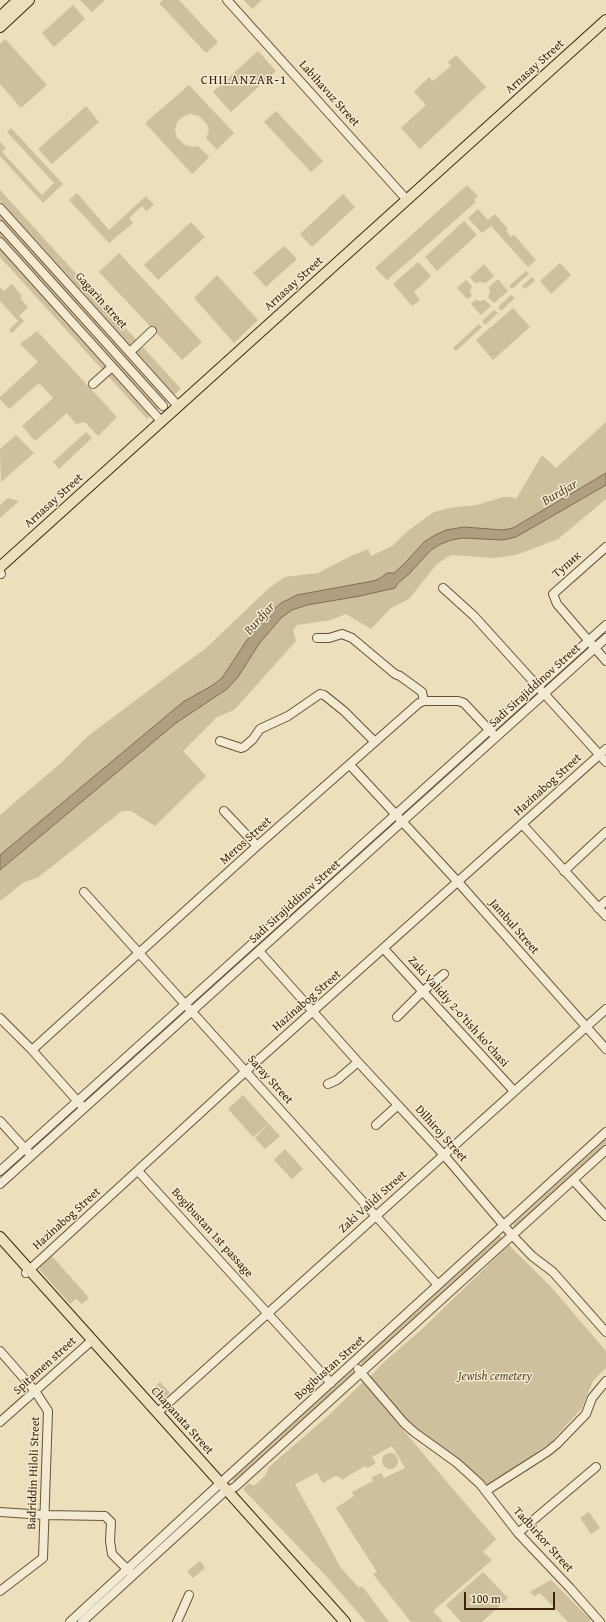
<!DOCTYPE html>
<html>
<head>
<meta charset="utf-8">
<style>
  body { margin:0 }
  #map { position:relative; width:606px; height:1622px; overflow:hidden; background:#ebdfbc; font-family:"Gentium Book Plus",serif }
  canvas { display:block }
  .scale { position:absolute; left:464px; top:1592px; width:91px; height:18px; box-sizing:border-box; border:2px solid #3e2408; border-top:0; padding-left:5px; font-size:12px; line-height:14px; white-space:nowrap; color:#3e2408; -webkit-text-stroke:3px #f2ead3; paint-order:stroke }
</style>
</head>
<body>
<div id="map">
<canvas width="606" height="1622"></canvas>
<div class="scale">100 m</div>
</div>
<script>
const ctx = document.querySelector('canvas').getContext('2d');
ctx.lineJoin = 'round';
function paint(path, color) {
  ctx.fillStyle = color;
  ctx.fill(path, 'evenodd');
}
function toPath(rows) {
  const path = new Path2D();
  for (const r of rows) {
    if (r.length === 3) {
      path.moveTo(r[0] + r[2], r[1]);
      path.arc(r[0], r[1], r[2], 0, 2 * Math.PI);
      continue;
    }
    path.moveTo(r[0], r[1]);
    for (let i = 2; i < r.length; i += 2) path.lineTo(r[i], r[i + 1]);
  }
  return path;
}
function trace(path, color, width, dash) {
  ctx.strokeStyle = color;
  ctx.lineWidth = width;
  ctx.lineCap = dash ? 'butt' : 'round';
  ctx.setLineDash(dash || []);
  ctx.stroke(path);
}
function drawText(font, color, halo, rows, align = 'center') {
  ctx.font = font + ' "Gentium Book Plus",serif';
  ctx.lineWidth = 3;
  ctx.setLineDash([]);
  ctx.textBaseline = 'middle';
  ctx.strokeStyle = halo;
  ctx.fillStyle = color;
  for (const [text, x, y, turn = 0] of rows) {
    ctx.save();
    ctx.translate(x, y);
    ctx.rotate((+turn || 0) * Math.PI / 180);
    ctx.textAlign = isNaN(turn) ? turn : align;
    if (halo) ctx.strokeText(text, 0, 0);
    ctx.fillText(text, 0, 0);
    ctx.restore();
  }
}
paint(toPath([
  [80,0,105,0,92,12],
  [163,0,179,0,218,42,206,53,159,3],
  [244,0,262,0,252,9],
  [73,5,85,19,54,47,42,33],
  [5,39,47,85,21,108,0,84,0,44],
  [258,51,276,71,231,112,213,92],
  [456,55,486,87,420,149,401,128,426,105,414,92,429,77,433,81,451,66,448,62],
  [189,85,234,133,192,174,145,123],
  [190,114,199,116,207,124,209,131,206,138,217,150,209,157,198,146,193,147,185,145,177,138,175,130,177,122,182,117],
  [86,106,99,122,52,164,38,149],
  [276,111,323,161,311,172,264,122],
  [11,128,63,184,43,203,0,156,0,142,6,148,2,152,42,195,54,183,7,132],
  [467,185,478,196,474,200,476,202,387,280,375,268],
  [0,190,181,389,174,395,0,201],
  [77,193,109,230,146,196,154,205,146,211,142,206,129,218,133,223,109,243,69,200],
  [343,194,355,207,312,247,300,234],
  [478,209,488,220,495,214,508,229,506,231,511,237,514,235,536,260,528,267,491,226,482,233,468,218],
  [0,213,168,400,156,411,0,237],
  [464,221,477,235,437,271,425,257],
  [191,222,205,237,158,280,144,265],
  [284,246,297,259,266,287,253,273],
  [0,248,150,416,147,419,0,257],
  [119,253,202,342,182,360,99,272],
  [418,262,431,276,414,292,420,300,412,306,393,284],
  [560,263,571,275,551,294,540,281],
  [484,264,494,276,486,283,481,282,475,283,470,277],
  [526,271,529,274,512,289,509,286],
  [217,275,258,320,234,343,194,298],
  [532,277,535,281,525,289,522,286],
  [498,279,508,291,494,303,488,297,490,292,489,287],
  [466,280,472,286,470,291,472,296,467,299,457,288],
  [12,284,22,296,20,298,28,307,19,316,24,321,12,333,9,330,18,321,0,301,0,287,4,291],
  [511,295,515,298,501,311,498,307],
  [475,300,480,301,485,300,491,306,481,315,471,304],
  [513,308,530,327,493,360,476,340],
  [494,310,498,313,485,325,482,321],
  [479,324,482,327,456,351,453,348],
  [37,331,117,417,98,436,85,422,76,424,67,413,35,441,22,426,53,398,39,383,9,409,0,399,0,397,38,362,20,344],
  [606,422,606,499,558,539,516,555,493,558,452,555,447,557,436,565,409,599,391,608,371,629,346,614,331,620,297,625,293,630,296,641,234,710,217,717,183,751,206,776,155,826,131,811,122,811,50,868,37,878,24,882,0,901,0,815,62,762,88,736,188,661,205,649,269,588,285,577,318,573,351,556,368,549,371,556,392,546,409,530,434,512,449,508,477,505,503,497,512,497,516,499,542,455,556,468],
  [86,432,92,438,59,469,53,462],
  [16,435,34,453,1,482,0,449],
  [8,498,19,501,0,518,0,505],
  [586,646,588,648,547,685,545,683],
  [484,738,486,740,403,815,401,813],
  [390,823,392,826,195,1004,192,1002],
  [180,1013,182,1015,86,1102,85,1099],
  [243,1095,269,1124,253,1137,228,1109],
  [75,1108,77,1110,32,1150,30,1148],
  [269,1124,280,1136,265,1149,255,1138],
  [606,1137,606,1145,516,1227,513,1226,512,1222],
  [285,1149,303,1169,292,1179,274,1160],
  [497,1235,501,1236,501,1239,366,1364,361,1364,361,1360],
  [509,1245,552,1288,606,1351,606,1368,593,1381,582,1408,551,1442,489,1486,469,1469,426,1438,403,1417,369,1378,384,1362,420,1331],
  [52,1256,89,1298,82,1304,76,1299,70,1304,38,1268],
  [350,1370,353,1371,354,1374,236,1483,232,1479],
  [160,1382,170,1393,160,1402,150,1391],
  [363,1382,452,1488,496,1539,483,1552,492,1560,433,1611,443,1622,411,1622,373,1574,377,1572,336,1508,354,1496,352,1492,373,1481,372,1477,381,1473,384,1478,405,1468,392,1446,372,1457,376,1463,368,1468,365,1466,342,1480,340,1477,335,1476,323,1483,317,1473,295,1484,341,1568,359,1588,362,1586,389,1622,366,1622,326,1576,243,1489,249,1483,254,1486,265,1476,269,1467,329,1415],
  [390,1461,8],
  [589,1512,600,1528,591,1534,580,1518],
  [200,1561,205,1568,193,1578,187,1571],
  [483,1572,508,1598,482,1622,461,1622,446,1605],
  [551,1580,591,1620,589,1622,568,1622,540,1593,534,1596,530,1592]
]), '#cebf9d');
const water = toPath([
  [606,473,606,485,516,537,503,540,463,538,451,540,441,544,431,550,409,574,398,583,395,588,360,596,307,605,292,610,281,618,259,644,238,677,227,689,176,723,0,870,0,855,183,702,213,685,222,678,247,640,268,615,281,603,297,595,373,581,379,579,387,573,394,573,405,563,424,542,435,535,446,530,464,527,503,530,513,528,606,473]
]);
paint(water, '#b09f7f');
trace(water, '#826e4f', 1);
const minor = toPath([
  [227,0,407,200],
  [0,208,178,406],
  [0,225,163,406],
  [0,242,161,421],
  [130,352,152,331],
  [93,384,112,367],
  [606,547,553,594,557,604,606,661],
  [0,572,1,574],
  [443,588,474,616,606,762],
  [317,638,329,638,342,634,352,638,395,674,400,676,422,692,424,701],
  [220,741,241,748,244,747,253,739,260,729,288,716,320,694,324,695,344,711,375,742],
  [350,765,458,882,606,1049],
  [224,811,257,846],
  [522,824,606,916],
  [564,871,606,832],
  [84,892,438,1285],
  [598,908,606,901],
  [384,949,514,1091],
  [259,951,358,1062,444,1155,512,1235,532,1256,553,1272,606,1332],
  [397,1017,423,991,444,974],
  [0,1018,32,1050,81,1105],
  [32,1050,257,846,419,703,424,701,458,701,464,703,493,734],
  [328,1084,337,1080,358,1062],
  [0,1121,29,1153],
  [376,1125,398,1105],
  [0,1171,606,625],
  [138,1171,331,1383],
  [573,1180,606,1216],
  [0,1184,606,638],
  [26,1273,246,1071,606,749],
  [0,1351,35,1391,48,1411,43,1558,0,1591],
  [358,1369,404,1423,414,1432,457,1463,480,1484,518,1533,570,1588,600,1622],
  [157,1413,606,1009],
  [0,1422,89,1343],
  [486,1491,547,1452,557,1444,586,1414,592,1398,606,1381],
  [0,1512,45,1515,105,1516,111,1522,110,1541,112,1554,131,1573],
  [518,1533,596,1467],
  [70,1622,226,1478,606,1132],
  [82,1622,223,1493,235,1487,606,1150],
  [177,1622,189,1595]
]);
const major = toPath([
  [0,17,18,0],
  [0,27,29,0],
  [0,567,606,20],
  [0,1237,345,1622]
]);
trace(minor, '#695335', 10);
trace(major, '#3e2408', 12);
trace(minor, '#f2ead3', 8);
trace(major, '#ebdfbc', 10);
drawText('12px', '#3e2408', '#f2ead3', [
  ["Arnasay Street",535,67,-42],
  ["Labihavuz Street",329,94,48],
  ["Arnasay Street",294,284,-42],
  ["Gagarin street",101,301,48],
  ["Arnasay Street",54,501,-42],
  ["Тупик",567,565,-41],
  ["Sadi Sirajiddinov Street",535,686,-42],
  ["Hazinabog Street",548,785,-42],
  ["Meros Street",246,841,-42],
  ["Sadi Sirajiddinov Street",295,902,-42],
  ["Jambul Street",514,927,49],
  ["Hazinabog Street",307,1001,-41],
  ["Zaki Validiy 2-o'tish ko'chasi",458,1012,48],
  ["Saray Street",270,1080,48],
  ["Dilhiroj Street",441,1134,48],
  ["Zaki Validi Street",373,1202,-42],
  ["Hazinabog Street",67,1219,-42],
  ["Bogibustan 1st passage",212,1233,48],
  ["Spitamen street",45,1366,-42],
  ["Bogibustan Street",330,1368,-42],
  ["Chapanata Street",182,1421,48],
  ["Badriddin Hiloli Street",34,1473,-88],
  ["Tadbirkor Street",543,1540,48]
]);
drawText('italic 12px', '#624b2d', '#f2ead3', [
  ["Jewish cemetery",495,1377]
]);
ctx.letterSpacing = '1px';
drawText('13px', '#3e2408', '#f2ead3', [
  ["CHILANZAR-1",244,81]
]);
ctx.letterSpacing = '0px';
drawText('italic 13px', '#60492c', '#f2ead3', [
  ["Burdjar",560,493,-30],
  ["Burdjar",260,619,-48]
]);
</script>
</body>
</html>
